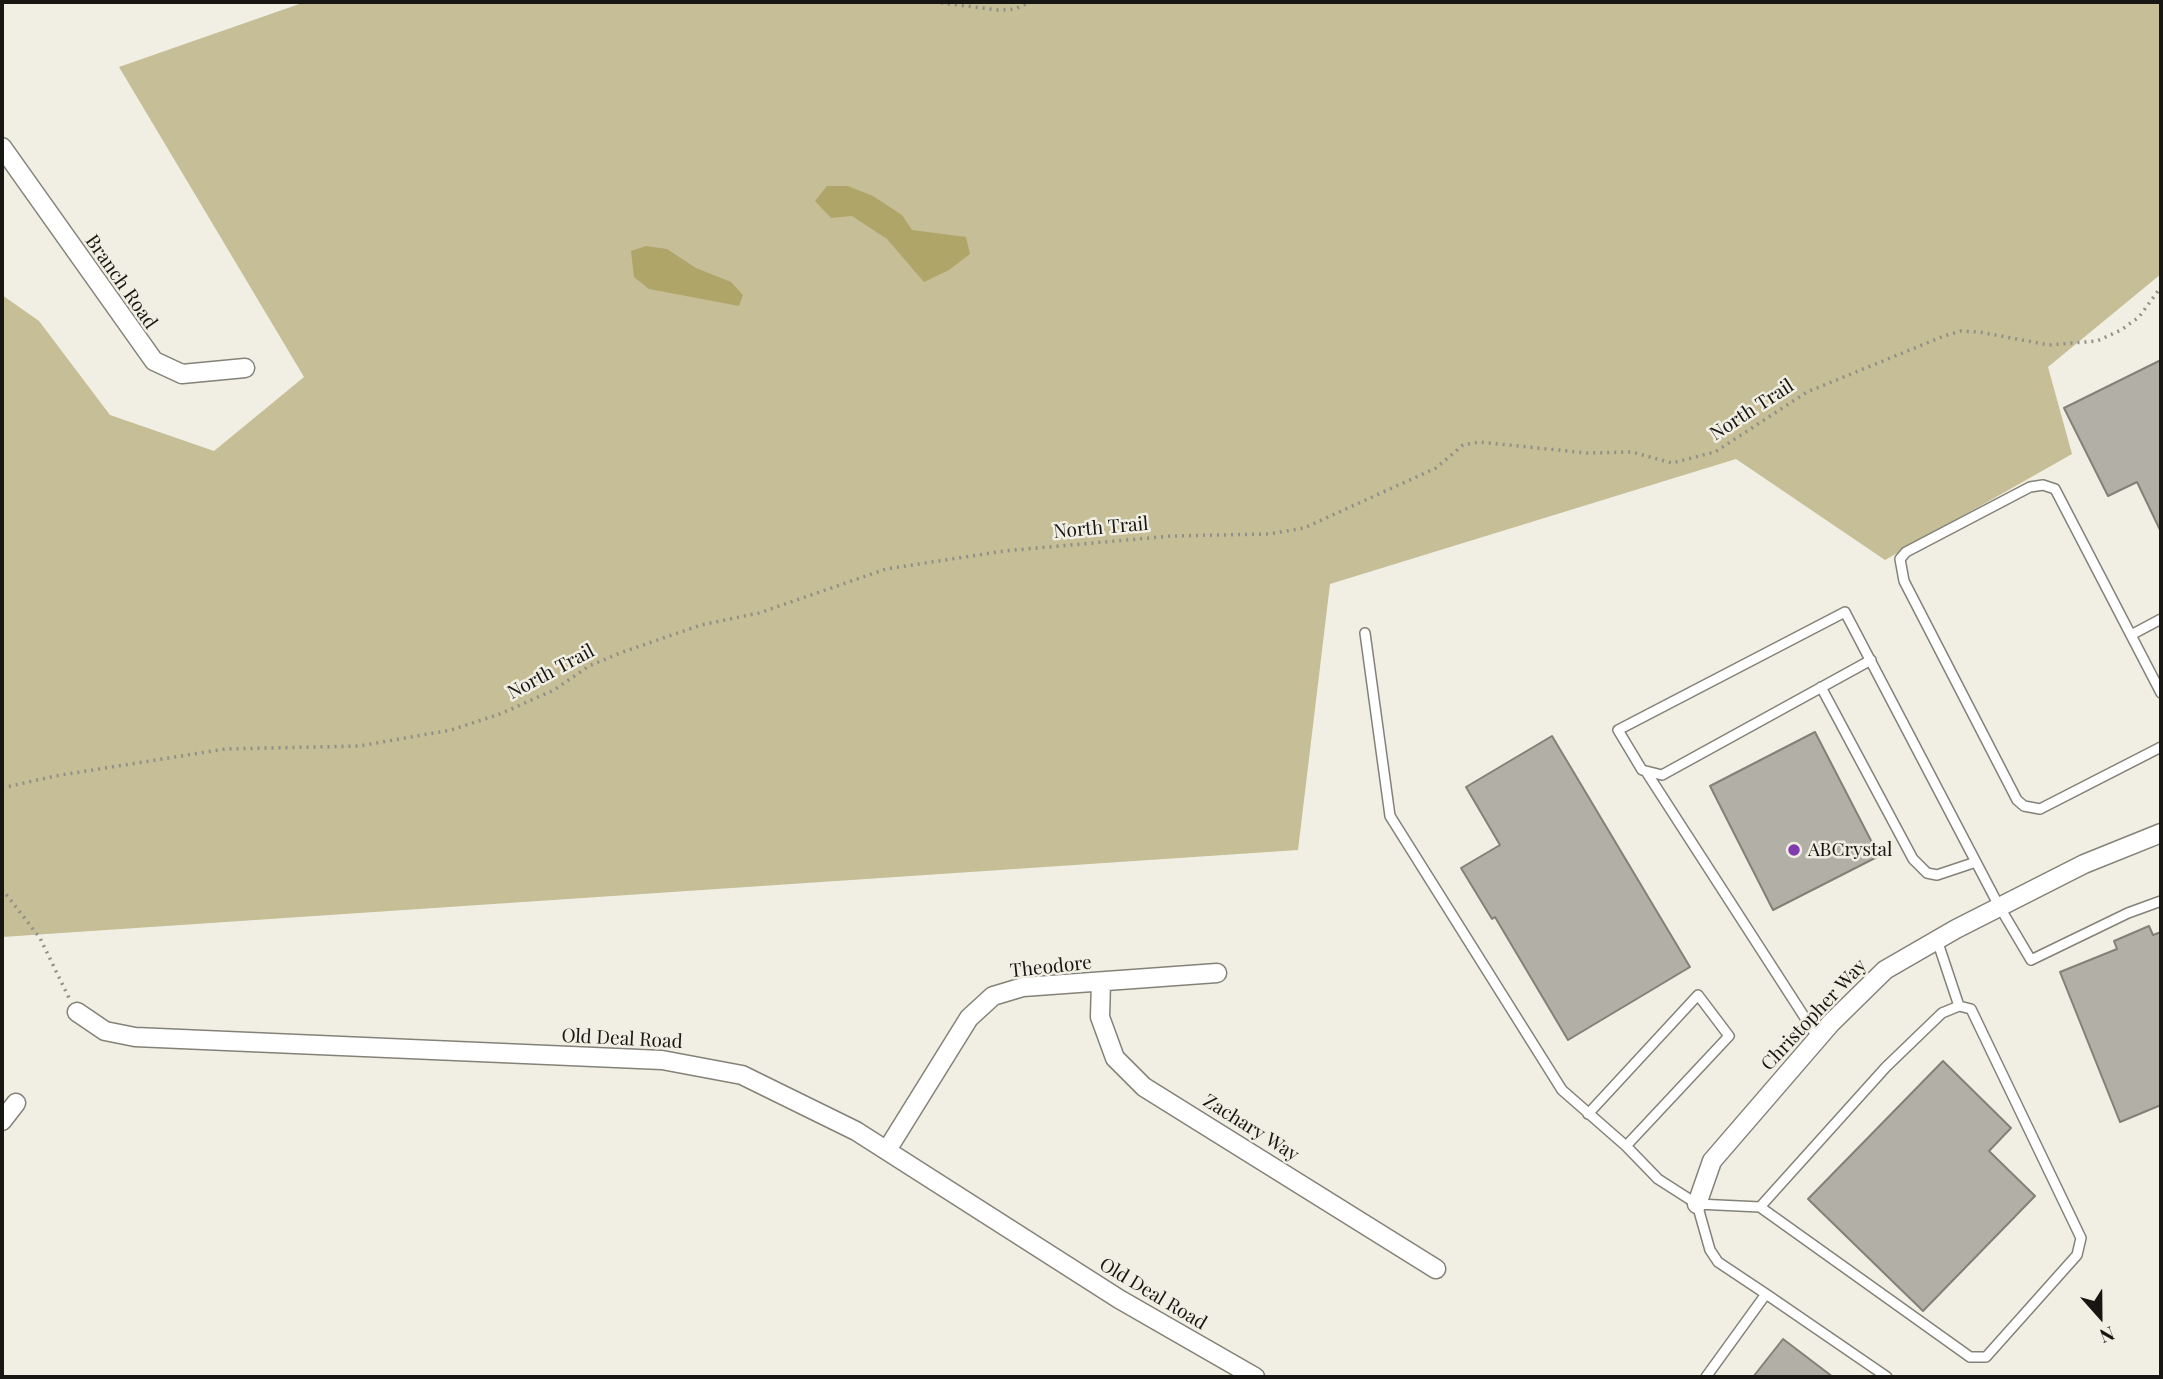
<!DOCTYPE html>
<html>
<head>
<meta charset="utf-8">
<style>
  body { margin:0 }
  #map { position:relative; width:2163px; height:1379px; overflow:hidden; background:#f1efe4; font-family:"Playfair Display",serif }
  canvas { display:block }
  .frame { position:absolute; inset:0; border:4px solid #171612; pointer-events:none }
  .north { position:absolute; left:2065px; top:1281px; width:70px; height:70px; -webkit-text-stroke:5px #f1efe4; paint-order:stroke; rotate:159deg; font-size:19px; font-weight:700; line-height:28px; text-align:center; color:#171612 }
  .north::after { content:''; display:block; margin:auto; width:24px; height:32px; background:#171612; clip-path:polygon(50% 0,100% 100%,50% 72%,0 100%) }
</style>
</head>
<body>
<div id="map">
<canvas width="2163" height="1379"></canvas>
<div class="frame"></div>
<div class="north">N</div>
</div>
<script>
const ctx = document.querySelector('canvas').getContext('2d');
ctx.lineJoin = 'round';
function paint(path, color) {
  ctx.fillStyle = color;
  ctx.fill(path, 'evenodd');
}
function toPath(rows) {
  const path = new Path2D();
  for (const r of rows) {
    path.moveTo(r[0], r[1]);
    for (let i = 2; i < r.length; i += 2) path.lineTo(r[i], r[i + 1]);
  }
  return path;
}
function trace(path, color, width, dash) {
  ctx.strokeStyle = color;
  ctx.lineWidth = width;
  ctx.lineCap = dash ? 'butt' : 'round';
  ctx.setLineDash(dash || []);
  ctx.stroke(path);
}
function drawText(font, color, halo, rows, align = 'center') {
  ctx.font = font + ' "Playfair Display",serif';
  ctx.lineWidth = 5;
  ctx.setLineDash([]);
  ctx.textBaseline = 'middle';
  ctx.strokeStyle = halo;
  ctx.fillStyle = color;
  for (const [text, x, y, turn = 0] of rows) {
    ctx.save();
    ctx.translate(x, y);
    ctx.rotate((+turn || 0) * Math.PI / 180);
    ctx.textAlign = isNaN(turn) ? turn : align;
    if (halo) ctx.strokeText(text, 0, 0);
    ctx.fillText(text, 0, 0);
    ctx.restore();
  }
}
paint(toPath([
  [305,2,2161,2,2161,274,2048,367,2072,454,1885,560,1736,459,1330,584,1298,850,2,937,2,295,39,321,110,415,214,451,304,377,119,67]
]), '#c5be97');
paint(toPath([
  [827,186,848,186,873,196,902,215,912,230,966,237,970,254,949,270,924,282,887,239,852,216,831,218,815,201],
  [646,246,667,249,696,268,731,282,743,295,739,306,649,289,634,277,631,251]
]), '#b0a569');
const building = toPath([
  [2161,360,2161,532,2137,482,2108,496,2064,408,2161,360],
  [1815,732,1879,856,1773,910,1710,786,1815,732],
  [1552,736,1690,967,1568,1040,1495,917,1492,919,1461,868,1500,845,1466,787,1552,736],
  [2149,926,2153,935,2161,932,2161,1105,2120,1122,2060,972,2117,949,2114,941,2149,926],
  [1943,1061,2011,1128,1989,1151,2035,1196,1923,1311,1808,1199,1943,1061],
  [1783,1339,1833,1377,1753,1377,1783,1339]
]);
paint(building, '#b2b0a6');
trace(building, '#838177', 2);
const service = toPath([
  [1365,633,1390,816,1562,1090,1626,1146,1658,1179,1697,1204,1760,1207,1886,1067,1942,1013,1959,1006,1971,1009,2081,1238,2077,1255,1986,1357,1970,1357,1760,1207],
  [2131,635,2161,619],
  [1871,660,1662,775,1642,770,1618,730,1845,612,1999,906,2031,960,2128,913,2161,901],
  [1821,687,1913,859,1927,873,1937,875,1976,862],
  [2161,693,2055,489,2043,485,2030,487,1906,552,1900,559,1904,581,2017,800,2024,806,2040,809,2161,747],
  [1647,773,1818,1038],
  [1937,940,1959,1006],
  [1588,1114,1698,995,1729,1036,1626,1146],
  [1697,1204,1710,1250,1718,1262,1766,1294],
  [1706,1377,1766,1294,1887,1377]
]);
const minor = toPath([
  [2,147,154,361,182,374,245,368],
  [1101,982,1100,1017,1115,1058,1144,1087,1436,1269],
  [77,1012,105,1031,135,1037,662,1060,742,1075,856,1131,1119,1299,1255,1377],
  [2,1121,16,1103],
  [887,1150,969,1018,993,996,1023,987,1217,973],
  [1697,1204,1712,1161,1831,1023,1885,970,1956,929,2084,864,2161,833]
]);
trace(service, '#848278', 12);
trace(minor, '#848278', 21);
trace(toPath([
  [934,2,998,10,1015,9,1030,2],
  [2,788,55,776,225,749,359,746,451,730,500,714,554,690,589,666,620,653,701,625,759,613,886,569,1004,551,1171,536,1269,534,1304,528,1436,468,1463,445,1479,442,1587,453,1632,452,1672,463,1715,452,1807,392,1944,336,1961,331,1979,332,2049,345,2097,341,2121,330,2139,317,2161,287],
  [2,889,40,938,69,998]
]), '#918f87', 3.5, [2, 5]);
trace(service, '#fff', 9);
trace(minor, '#fff', 18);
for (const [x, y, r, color] of [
  [1794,850,7,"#813bae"]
]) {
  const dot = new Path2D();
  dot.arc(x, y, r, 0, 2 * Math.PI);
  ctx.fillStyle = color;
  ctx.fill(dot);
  trace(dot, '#f1efe4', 2.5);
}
drawText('19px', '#171612', '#f1efe4', [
  ["Branch Road",121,282,55],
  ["North Trail",1752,410,-33],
  ["North Trail",1101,528,-5],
  ["North Trail",551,672,-28],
  ["Theodore",1051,967,-6],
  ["Christopher Way",1814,1015,-47],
  ["Old Deal Road",622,1039,3],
  ["Zachary Way",1251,1128,32],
  ["Old Deal Road",1153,1294,31]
]);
drawText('19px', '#171612', '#f1efe4', [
  ["ABCrystal",1808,850]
], 'left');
</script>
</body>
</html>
